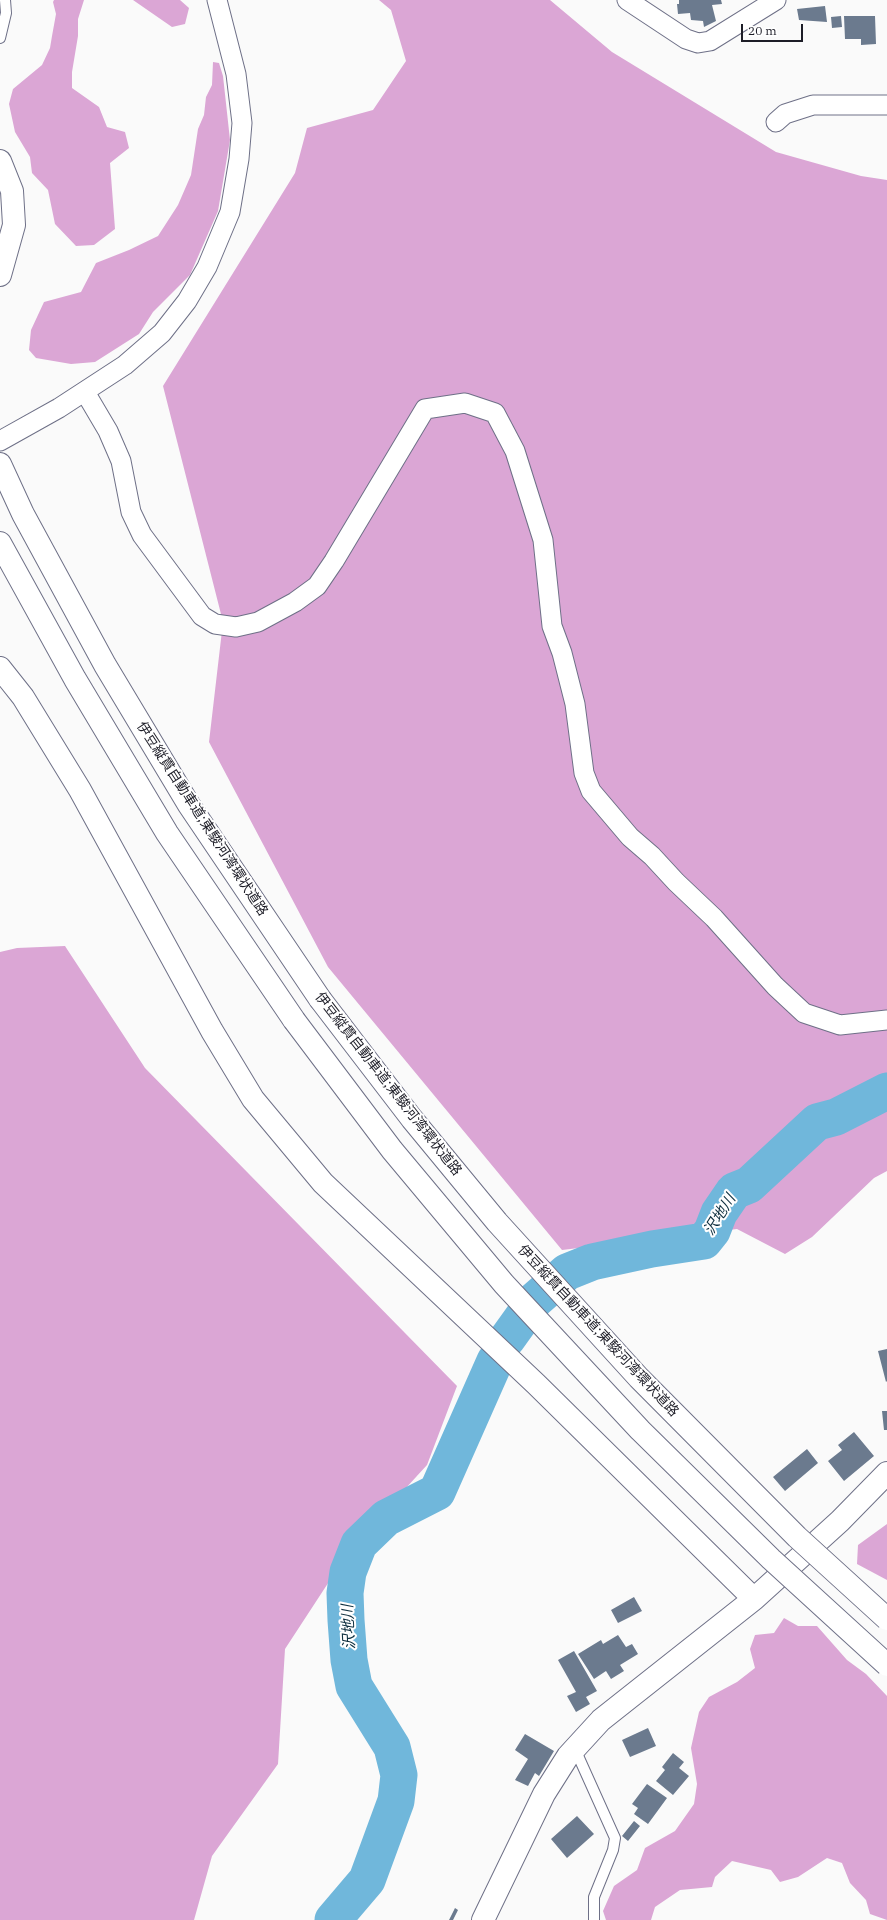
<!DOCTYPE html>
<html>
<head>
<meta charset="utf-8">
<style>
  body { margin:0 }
  #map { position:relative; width:887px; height:1920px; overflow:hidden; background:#fafafa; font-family:"IBM Plex Serif",serif }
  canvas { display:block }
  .scale { position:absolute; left:741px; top:24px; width:62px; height:18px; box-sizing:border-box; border:2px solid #1d1d27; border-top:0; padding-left:5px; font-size:12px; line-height:14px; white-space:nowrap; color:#1d1d27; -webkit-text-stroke:3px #fff; paint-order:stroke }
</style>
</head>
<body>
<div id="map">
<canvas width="887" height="1920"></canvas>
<div class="scale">20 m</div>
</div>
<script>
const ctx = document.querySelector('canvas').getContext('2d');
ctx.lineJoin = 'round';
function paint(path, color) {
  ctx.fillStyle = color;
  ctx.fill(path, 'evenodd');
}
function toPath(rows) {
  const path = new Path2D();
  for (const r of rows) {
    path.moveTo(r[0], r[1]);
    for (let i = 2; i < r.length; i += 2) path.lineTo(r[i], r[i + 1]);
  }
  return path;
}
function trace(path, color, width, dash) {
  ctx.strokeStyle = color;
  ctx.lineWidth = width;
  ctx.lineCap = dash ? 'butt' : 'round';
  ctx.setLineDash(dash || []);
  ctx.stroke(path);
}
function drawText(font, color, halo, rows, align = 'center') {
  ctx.font = font + ' "IBM Plex Serif","Noto Sans JP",serif';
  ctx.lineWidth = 4;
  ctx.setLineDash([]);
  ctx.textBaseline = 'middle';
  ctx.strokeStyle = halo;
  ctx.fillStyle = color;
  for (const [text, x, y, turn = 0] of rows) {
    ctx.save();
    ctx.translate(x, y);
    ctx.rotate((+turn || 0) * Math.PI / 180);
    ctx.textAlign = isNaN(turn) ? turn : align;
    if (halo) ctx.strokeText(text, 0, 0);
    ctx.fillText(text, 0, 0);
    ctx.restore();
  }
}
paint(toPath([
  [54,0,84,0,78,19,78,36,72,72,72,88,99,107,107,127,125,132,129,148,110,163,115,229,94,245,76,246,55,224,48,190,32,173,30,157,15,132,9,104,13,89,42,65,50,48,52,36,56,14,53,2],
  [133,0,180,0,189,8,185,24,172,27],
  [379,0,550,0,612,52,776,152,861,176,887,180,887,1171,874,1178,812,1237,785,1254,737,1229,562,1250,328,967,209,742,223,622,163,386,295,173,307,128,373,110,406,61,391,10],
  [213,62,219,63,223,76,230,140,218,211,190,275,153,312,139,334,95,362,71,364,36,358,29,350,31,330,44,302,81,292,96,263,129,250,158,236,178,205,191,175,198,129,204,115,206,97,212,85],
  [65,946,145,1068,457,1386,427,1465,351,1548,285,1649,278,1764,212,1856,194,1920,0,1920,0,952,17,948],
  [887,1524,887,1580,857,1564,858,1545],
  [784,1618,798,1626,817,1626,847,1660,866,1674,887,1696,887,1920,870,1914,866,1900,850,1883,842,1863,827,1858,798,1877,780,1882,771,1870,732,1861,715,1877,712,1887,680,1890,655,1907,651,1920,606,1920,603,1911,614,1886,637,1870,645,1848,675,1831,694,1804,697,1784,691,1748,699,1712,709,1697,737,1682,755,1668,750,1649,755,1635,774,1633]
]), '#dba6d5');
trace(toPath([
  [507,1339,535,1300,567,1272,592,1262,652,1249,704,1241,712,1231,719,1213,734,1191,749,1185,817,1122,836,1117,887,1091],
  [333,1920,367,1880,396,1801,399,1775,392,1747,354,1686,349,1660,346,1620,345,1593,348,1572,359,1544,386,1518,437,1492,495,1361]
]), '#70b7db', 37);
paint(toPath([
  [679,0,721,0,722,4,712,5,716,21,704,27,703,21,691,20,690,13,678,14,677,4,679,4],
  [825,6,827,22,799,20,797,9],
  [841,16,842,27,832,28,831,17],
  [844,16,875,16,876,44,861,45,861,39,845,39],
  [887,1349,887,1381,886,1382,878,1351],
  [882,1411,887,1411,887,1430,884,1430],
  [854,1432,874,1456,844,1481,828,1461,842,1450,838,1445],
  [807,1449,818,1463,785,1491,773,1477],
  [634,1597,642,1611,618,1623,611,1610],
  [618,1635,626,1647,632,1644,638,1654,620,1665,624,1671,611,1679,606,1671,594,1679,578,1654,601,1640,603,1644],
  [574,1651,597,1691,586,1697,590,1704,576,1712,567,1696,576,1692,558,1660],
  [648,1728,656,1746,630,1757,622,1740],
  [525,1734,554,1751,539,1776,535,1773,528,1786,515,1780,528,1759,515,1750],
  [673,1753,684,1762,679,1768,689,1776,673,1795,656,1781,665,1770,662,1767],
  [647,1784,667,1798,648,1824,634,1814,638,1808,632,1804],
  [577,1816,594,1834,567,1858,551,1839],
  [634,1821,640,1826,628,1841,622,1836],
  [455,1908,458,1910,453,1920,449,1920]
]), '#6b7a8e');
const lane = toPath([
  [0,38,6,13,5,0],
  [575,1749,615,1838,613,1850,594,1897,594,1920]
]);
const street = toPath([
  [627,0,686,39,698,43,710,41,776,0],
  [776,122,785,114,813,105,887,105],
  [85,392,108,431,121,461,131,512,142,535,202,616,215,624,236,627,258,622,295,602,317,586,334,561,425,409,465,403,495,413,515,451,543,540,552,626,562,653,575,704,584,773,591,791,630,837,652,856,676,882,714,918,775,986,804,1013,840,1025,887,1020],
  [0,441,59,408,125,365,162,333,187,301,207,267,230,212,239,159,242,123,236,74,217,0]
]);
const secondary = toPath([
  [0,161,12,191,14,225,0,275],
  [0,668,23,697,80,790,212,1031,253,1099,323,1183,536,1384,754,1599],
  [483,1920,544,1794,568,1756,601,1720,754,1599,840,1521,887,1473]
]);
const highway = toPath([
  [0,464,23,514,105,665,189,805,320,999],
  [0,543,75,679,167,833,294,1020]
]);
trace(lane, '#6e7087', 12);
trace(street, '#6e7087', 21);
trace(secondary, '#6e7087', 24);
trace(highway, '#6e7087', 24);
trace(lane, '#fff', 10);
trace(street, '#fff', 19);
trace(secondary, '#fff', 22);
trace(highway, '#fff', 22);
const highwayBridge = toPath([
  [320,999,412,1119,497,1222,639,1378,797,1537,887,1619],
  [294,1020,392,1150,504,1284,640,1430,771,1559,887,1665]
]);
trace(highwayBridge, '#6e7087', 24, []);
trace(highwayBridge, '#fff', 22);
drawText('14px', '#1d1d27', '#fff', [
  ["伊豆縦貫自動車道;東駿河湾環状道路",202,819,57],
  ["伊豆縦貫自動車道;東駿河湾環状道路",388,1084,52],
  ["伊豆縦貫自動車道;東駿河湾環状道路",598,1331,47]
]);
drawText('italic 15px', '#0e2f3f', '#fff', [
  ["沢地川",720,1215,-58],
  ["沢地川",349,1627,-93]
]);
</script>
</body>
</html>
